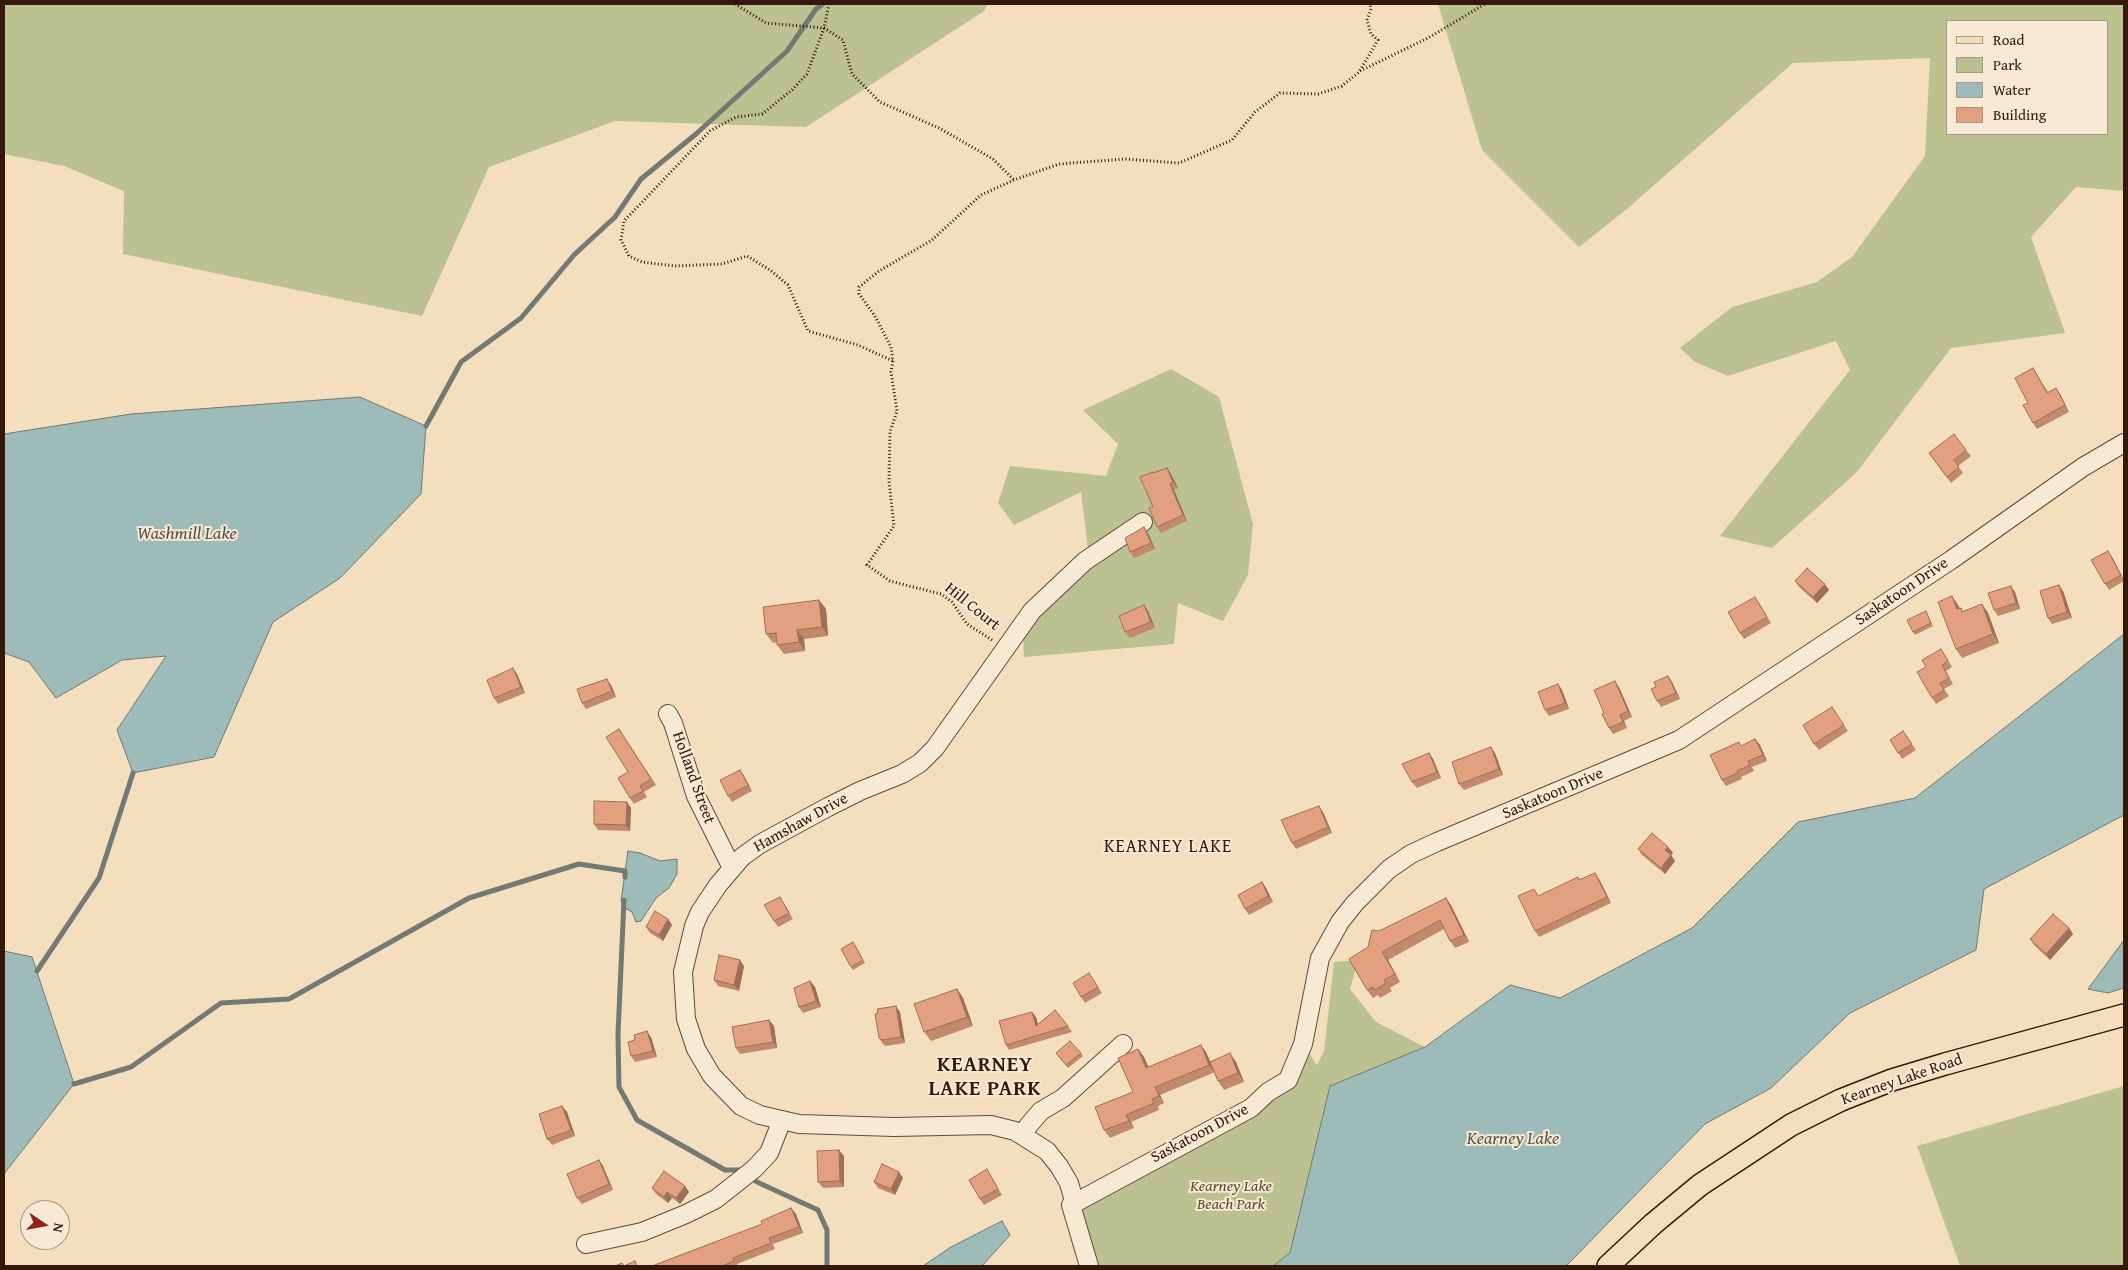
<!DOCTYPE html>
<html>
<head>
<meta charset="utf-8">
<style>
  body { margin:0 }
  #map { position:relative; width:2128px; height:1270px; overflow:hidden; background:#f3dfbd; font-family:"Gentium Book Plus",serif }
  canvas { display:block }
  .frame { position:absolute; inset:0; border:5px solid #35170b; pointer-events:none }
  .legend { position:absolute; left:1946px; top:20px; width:162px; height:115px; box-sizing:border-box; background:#f7ead4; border:1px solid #a99684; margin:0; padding:6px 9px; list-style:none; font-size:15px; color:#35170b }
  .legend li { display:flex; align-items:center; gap:10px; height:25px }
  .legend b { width:25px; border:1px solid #a99684 }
  .north { position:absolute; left:20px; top:1200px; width:50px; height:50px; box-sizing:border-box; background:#f7ead4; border:1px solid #a99684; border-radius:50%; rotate:102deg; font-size:14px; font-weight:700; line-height:20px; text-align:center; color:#35170b }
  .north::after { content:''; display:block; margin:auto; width:18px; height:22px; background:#8f2418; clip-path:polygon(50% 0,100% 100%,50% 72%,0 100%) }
</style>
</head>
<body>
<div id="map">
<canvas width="2128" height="1270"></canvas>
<div class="frame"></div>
<ul class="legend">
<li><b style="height:6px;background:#f3dfbd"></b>Road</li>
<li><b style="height:14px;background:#bbc190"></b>Park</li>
<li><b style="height:14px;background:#9dbbb8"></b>Water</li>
<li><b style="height:14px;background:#e2a07f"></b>Building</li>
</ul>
<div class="north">N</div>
</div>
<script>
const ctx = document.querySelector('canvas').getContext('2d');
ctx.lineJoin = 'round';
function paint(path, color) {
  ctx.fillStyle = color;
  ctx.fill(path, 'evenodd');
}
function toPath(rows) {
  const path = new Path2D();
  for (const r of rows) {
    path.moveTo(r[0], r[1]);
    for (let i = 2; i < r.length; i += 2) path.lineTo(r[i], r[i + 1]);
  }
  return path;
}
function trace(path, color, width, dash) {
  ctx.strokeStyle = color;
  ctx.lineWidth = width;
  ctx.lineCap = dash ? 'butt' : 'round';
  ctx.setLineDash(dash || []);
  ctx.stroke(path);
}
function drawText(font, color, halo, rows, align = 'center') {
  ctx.font = font + ' "Gentium Book Plus",serif';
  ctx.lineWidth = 4;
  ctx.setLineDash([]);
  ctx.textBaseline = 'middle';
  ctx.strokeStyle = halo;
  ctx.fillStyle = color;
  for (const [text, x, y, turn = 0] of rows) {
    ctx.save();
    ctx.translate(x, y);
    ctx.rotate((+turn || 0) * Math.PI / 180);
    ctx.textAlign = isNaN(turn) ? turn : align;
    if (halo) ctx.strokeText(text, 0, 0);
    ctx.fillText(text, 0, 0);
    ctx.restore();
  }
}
paint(toPath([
  [4,4,988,4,984,11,806,127,615,121,489,167,422,316,123,254,124,191,64,166,4,154],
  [1438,4,2124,4,2124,191,2076,187,2031,237,2065,333,1951,348,1856,473,1772,548,1720,536,1850,370,1836,341,1728,376,1695,362,1680,348,1732,307,1817,282,1852,257,1925,156,1930,58,1793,63,1628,208,1579,247,1482,150],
  [2107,21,2107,134,1947,134,1947,21],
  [1171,369,1219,397,1253,524,1248,575,1223,621,1178,603,1174,644,1024,657,1022,611,1088,549,1081,492,1014,525,998,503,1010,466,1106,476,1118,444,1083,410],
  [1358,960,1350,989,1376,1022,1425,1047,1330,1086,1290,1253,1273,1266,1089,1266,1071,1205,1268,1092,1303,1044,1317,1065,1324,1051,1334,962],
  [2124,1086,2124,1266,1960,1266,1917,1146]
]), '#bbc190');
const water = toPath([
  [360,397,426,426,421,494,340,578,273,622,214,757,133,773,117,730,166,656,122,660,56,698,29,662,4,653,4,434,131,414,360,397],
  [2124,634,2124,815,1984,889,1976,950,1850,1013,1771,1088,1705,1124,1566,1266,1273,1266,1290,1253,1330,1086,1425,1047,1510,985,1560,998,1692,928,1798,822,1915,798,2124,634],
  [628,851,640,853,660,861,677,859,677,874,669,888,656,898,641,921,636,922,632,912,623,907,621,901,628,851],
  [2124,940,2124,988,2108,993,2088,989,2124,940],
  [4,951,32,957,74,1084,4,1174,4,951],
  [1002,1221,1010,1235,982,1266,923,1266,951,1247,1002,1221]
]);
paint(water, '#9dbbb8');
trace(water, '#737973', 1);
trace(toPath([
  [426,426,461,362,521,318,574,255,615,217,641,179,696,134,787,51,816,9,823,4],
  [624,900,618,1034,619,1087,637,1120,725,1170,740,1170,757,1182,818,1210,827,1230,827,1266],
  [37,971,99,878,133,773],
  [74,1084,131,1067,221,1003,289,999,469,898,579,864,625,871,625,877]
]), '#737973', 5);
const minor = toPath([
  [668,714,673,723,696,796,732,868],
  [1024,1136,1028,1126,1041,1111,1063,1098,1123,1044],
  [1071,1205,1251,1108,1268,1092,1288,1080,1303,1044,1320,958,1340,922,1355,903,1389,869,1411,854,1437,842,1679,740,1951,560,2083,467,2124,443],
  [586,1244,642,1232,686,1214,716,1199,754,1169,769,1153,782,1120],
  [1089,1266,1071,1205,1074,1201,1069,1183,1059,1166,1047,1151,1015,1131,991,1125,894,1127,799,1124,760,1115,741,1106,712,1076,696,1049,686,1019,683,972,694,926,700,912,718,885,742,857,760,844,828,807,860,791,902,774,920,763,935,748,1032,611,1085,561,1143,522]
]);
const major = toPath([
  [1608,1266,1653,1224,1700,1185,1791,1125,1841,1100,1892,1080,1945,1064,2124,1015]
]);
trace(minor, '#644938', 20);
trace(major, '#35170b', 24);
trace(toPath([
  [735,4,766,23,824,28,843,40,852,74,880,102,939,128,993,159,1014,180],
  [829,4,824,28,807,74,792,90,762,114,736,117,710,131,624,221,621,240,629,256,642,262,675,266,722,264,747,256,770,270,788,285,808,331,858,345,893,361],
  [1360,71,1428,38,1485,4],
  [992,640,967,624,952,602,941,594,890,581,867,565,894,526,889,481,890,432,897,411,891,372,893,361,891,347,875,316,859,294,859,287,879,271,932,240,981,195,1014,180,1059,164,1125,159,1179,163,1232,140,1255,112,1280,93,1318,94,1342,86,1359,72,1378,40,1371,34,1367,20,1371,9,1370,4]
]), '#35170b', 3, [1, 2.5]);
trace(minor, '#f7ead4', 18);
trace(major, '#f3dfbd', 21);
paint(toPath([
  [2033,368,2048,392,2056,388,2060,394,2069,412,2037,429,2033,423,2028,403],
  [1966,450,1971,456,1958,466,1963,473,1951,483,1933,459],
  [1154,473,1171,474,1178,488,1174,490,1187,521,1161,533,1157,527,1153,507],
  [1148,533,1155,549,1134,558,1130,552],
  [2112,557,2124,580,2124,581,2109,590,2105,584],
  [1795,581,1829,590,1817,603,1799,587],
  [2063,591,2072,618,2052,624,2048,618],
  [2015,592,2020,609,1998,616,1994,610],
  [1952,596,1960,608,1961,608,1963,611,1982,604,1988,613,1999,643,1962,658,1956,649],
  [819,600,826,609,828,636,804,639,805,651,784,654,777,645,777,642,773,643,766,634],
  [1759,603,1771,623,1744,639,1740,633],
  [1144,605,1148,611,1155,628,1130,638,1125,632],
  [1926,611,1933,626,1915,635,1913,632],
  [1945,655,1952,667,1946,671,1953,684,1944,689,1949,696,1936,704,1917,672],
  [517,674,525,693,498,704,494,698],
  [1672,682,1680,699,1661,707,1657,701],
  [1558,684,1562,690,1569,709,1549,716,1545,710],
  [611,685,616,697,586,709,582,703],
  [1619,687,1632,717,1624,721,1627,728,1613,734,1609,728,1604,713],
  [1836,713,1848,731,1819,750,1814,744],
  [619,729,656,785,644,792,647,797,634,804,630,798,628,772],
  [1903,731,1916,750,1902,759,1890,740],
  [1755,739,1760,745,1767,761,1752,767,1754,771,1741,777,1742,779,1726,786,1722,780,1742,746],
  [1429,753,1433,759,1441,778,1417,788,1412,782],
  [1495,753,1503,775,1464,790,1459,784],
  [740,770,744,776,752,791,732,802,728,796],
  [627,802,631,808,630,831,598,830,594,824],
  [1323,812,1332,833,1296,849,1292,843],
  [1668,847,1673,853,1671,855,1675,861,1665,874,1642,855,1638,849],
  [1595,873,1599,879,1611,903,1539,937,1535,931,1539,896,1578,877,1580,880],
  [1262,882,1266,888,1273,902,1249,915,1245,909],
  [784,903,793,919,778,927,774,921],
  [1451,905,1469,942,1455,948,1450,941,1444,929,1388,960,1400,982,1390,988,1392,991,1380,998,1378,995,1373,998,1367,990,1368,947,1379,931],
  [668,919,672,925,663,941,650,933,646,927],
  [2069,928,2073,934,2050,960,2034,945,2030,939],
  [855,945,865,963,853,970,851,967],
  [744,966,739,991,718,986,714,980],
  [1089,973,1102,993,1085,1003,1081,997],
  [810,981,815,987,821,1007,803,1013,799,1007],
  [957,989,963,998,973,1026,931,1041,924,1032],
  [900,1012,905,1043,886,1046,883,1044,879,1038],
  [1032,1012,1036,1017,1038,1025,1068,1026,1072,1032,1009,1050,1006,1045],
  [769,1020,774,1026,777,1048,740,1054,736,1048],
  [651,1037,657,1057,635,1062,631,1056],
  [1201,1045,1206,1052,1210,1062,1236,1062,1244,1082,1224,1090,1218,1081,1215,1072,1160,1095,1164,1103,1158,1106,1159,1110,1131,1122,1134,1128,1110,1138,1104,1130,1133,1092,1138,1049,1144,1057,1148,1067],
  [1081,1053,1083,1056,1068,1068,1058,1056],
  [567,1112,575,1136,552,1145,547,1139],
  [844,1156,844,1187,823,1188,818,1182],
  [599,1160,603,1166,613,1190,582,1204,577,1198],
  [987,1169,1002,1195,984,1205,980,1199],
  [903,1178,895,1195,878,1188,874,1182],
  [685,1186,689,1192,680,1204,672,1198,668,1203,656,1194,652,1188],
  [791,1208,796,1214,803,1233,773,1244,775,1249,737,1264,738,1266,652,1266,762,1224]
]), '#c28a6d');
paint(toPath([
  [2056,388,2060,394,2069,412,2065,405],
  [1167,468,1171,474,1178,488,1173,482],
  [1170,484,1174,490,1187,521,1183,515],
  [1144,527,1148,533,1155,549,1151,543],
  [2108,551,2112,557,2124,580,2121,575],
  [1825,584,1829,590,1817,603,1813,597],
  [2059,585,2063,591,2072,618,2067,612],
  [2011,586,2015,592,2020,609,2016,603],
  [1952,596,1958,605,1963,618,1957,609],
  [819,600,826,609,828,636,822,627],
  [1982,604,1988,613,1999,643,1993,634],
  [1144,605,1148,611,1155,628,1151,622],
  [797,630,804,639,805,651,799,642],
  [513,668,517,674,525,693,521,687],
  [1668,676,1672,682,1680,699,1676,693],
  [607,679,611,685,616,697,612,691],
  [1615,681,1619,687,1632,717,1628,711],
  [1558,684,1562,690,1569,709,1565,703],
  [1620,715,1624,721,1627,728,1623,722],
  [1755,739,1760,745,1767,761,1763,755],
  [1491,747,1495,753,1503,775,1499,769],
  [1429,753,1433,759,1441,778,1437,772],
  [740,770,744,776,752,791,748,785],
  [627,802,631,808,630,831,626,825],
  [1319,806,1323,812,1332,833,1328,827],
  [1668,847,1673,853,1670,856,1665,850],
  [1671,855,1675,861,1665,874,1661,868],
  [1595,873,1599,879,1611,903,1607,897],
  [1262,882,1266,888,1273,902,1268,896],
  [1446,898,1451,905,1469,942,1464,935],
  [668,919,672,925,663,941,659,935],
  [2069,928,2073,934,2050,960,2046,954],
  [1382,952,1388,960,1400,982,1395,974],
  [740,960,744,966,739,991,734,985],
  [810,981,815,987,821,1007,816,1001],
  [957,989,963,998,973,1026,967,1017],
  [896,1006,900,1012,905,1043,901,1037],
  [1032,1012,1036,1017,1040,1031,1036,1026],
  [769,1020,774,1026,777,1048,773,1042],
  [647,1031,651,1037,657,1057,653,1051],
  [1201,1045,1206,1052,1215,1072,1209,1065],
  [1138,1049,1144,1057,1152,1075,1146,1068],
  [1230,1053,1236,1062,1244,1082,1238,1073],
  [1155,1087,1160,1095,1164,1103,1159,1096],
  [562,1106,567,1112,575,1136,571,1130],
  [1126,1115,1131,1122,1134,1128,1129,1121],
  [839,1150,844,1156,844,1187,840,1181],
  [599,1160,603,1166,613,1190,609,1184],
  [899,1172,903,1178,895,1195,891,1189],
  [685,1186,689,1192,680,1204,676,1198],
  [667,1192,672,1198,668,1203,664,1197],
  [791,1208,796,1214,803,1233,799,1227]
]), '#9e7059');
const building = toPath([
  [2033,368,2047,393,2056,388,2065,405,2033,423,2023,405,2028,403,2015,378,2033,368],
  [1954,434,1966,450,1954,460,1959,467,1947,477,1929,453,1954,434],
  [1167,468,1173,482,1170,484,1183,515,1157,527,1149,508,1153,507,1140,477,1153,472,1153,473,1167,468],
  [1144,527,1151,543,1130,552,1125,538,1144,527],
  [2108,551,2121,575,2105,584,2091,560,2108,551],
  [1807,568,1825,584,1813,597,1795,581,1807,568],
  [2059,585,2067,612,2048,618,2040,591,2059,585],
  [2011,586,2016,603,1994,610,1988,593,2011,586],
  [1952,596,1957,609,1961,608,1962,612,1982,604,1993,634,1956,649,1938,602,1952,596],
  [1755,597,1767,617,1740,633,1728,612,1755,597],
  [819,600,822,627,797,630,799,642,777,645,776,633,766,634,763,607,819,600],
  [1144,605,1151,622,1125,632,1119,616,1144,605],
  [1926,611,1931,623,1913,632,1907,620,1926,611],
  [1941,649,1948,661,1942,665,1949,678,1940,683,1944,690,1932,698,1917,672,1926,667,1922,660,1941,649],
  [513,668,521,687,494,698,487,680,513,668],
  [1668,676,1676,693,1657,701,1651,689,1656,687,1654,682,1668,676],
  [607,679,612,691,582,703,577,689,607,679],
  [1615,681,1628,711,1620,715,1623,722,1609,728,1602,714,1604,713,1594,690,1615,681],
  [1558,684,1565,703,1545,710,1538,692,1558,684],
  [1832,707,1844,725,1814,744,1803,725,1832,707],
  [619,729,651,779,640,786,643,791,630,798,618,778,628,772,606,737,619,729],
  [1903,731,1912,744,1898,753,1890,740,1903,731],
  [1755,739,1763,755,1748,761,1750,765,1737,771,1738,773,1722,780,1710,755,1739,742,1741,746,1755,739],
  [1491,747,1499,769,1459,784,1452,762,1491,747],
  [1429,753,1437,772,1412,782,1402,764,1429,753],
  [740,770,748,785,728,796,720,780,740,770],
  [594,801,627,802,626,825,594,824,594,801],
  [1319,806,1328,827,1292,843,1281,820,1319,806],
  [1652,833,1668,847,1665,850,1671,855,1661,868,1638,849,1652,833],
  [1595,873,1607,897,1535,931,1518,896,1534,889,1538,896,1578,877,1579,880,1595,873],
  [1262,882,1268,896,1245,909,1238,895,1262,882],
  [780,897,789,913,774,921,764,905,780,897],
  [1446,898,1464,935,1450,941,1440,920,1382,952,1395,974,1384,980,1386,983,1375,990,1373,987,1367,990,1349,959,1368,947,1372,930,1379,931,1446,898],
  [655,911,668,919,659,935,646,927,655,911],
  [2053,914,2069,928,2046,954,2030,939,2053,914],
  [853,942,863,960,851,967,841,949,853,942],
  [719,955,740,960,734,985,714,980,719,955],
  [1089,973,1098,987,1081,997,1073,983,1089,973],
  [810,981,816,1001,799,1007,794,988,810,981],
  [957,989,967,1017,924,1032,914,1004,957,989],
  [896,1006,901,1037,882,1040,879,1038,875,1014,878,1013,877,1009,896,1006],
  [1055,1010,1068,1026,1006,1045,999,1021,1032,1012,1036,1026,1055,1010],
  [769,1020,773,1042,736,1048,732,1027,769,1020],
  [647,1031,653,1051,631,1056,628,1042,635,1040,634,1035,647,1031],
  [1070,1041,1081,1053,1066,1065,1056,1053,1070,1041],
  [1201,1045,1209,1065,1155,1087,1159,1096,1152,1099,1154,1103,1126,1115,1129,1121,1104,1130,1095,1107,1133,1092,1118,1058,1138,1049,1146,1068,1201,1045],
  [1230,1053,1238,1073,1218,1081,1210,1062,1230,1053],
  [562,1106,571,1130,547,1139,539,1114,562,1106],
  [839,1150,840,1181,818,1182,817,1151,839,1150],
  [599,1160,609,1184,577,1198,567,1174,599,1160],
  [882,1164,899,1172,891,1189,874,1182,882,1164],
  [987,1169,998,1189,980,1199,969,1180,987,1169],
  [664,1171,685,1186,676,1198,667,1192,664,1197,652,1188,664,1171],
  [791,1208,799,1227,769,1238,771,1243,733,1258,734,1261,722,1266,652,1266,762,1224,761,1221,791,1208],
  [635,1261,637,1266,615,1266,622,1263,624,1266,635,1261]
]);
paint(building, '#e2a07f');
trace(building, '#9e7059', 1);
drawText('16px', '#35170b', '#f7ead4', [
  ["Saskatoon Drive",1902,592,-34],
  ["Hill Court",972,607,39],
  ["Holland Street",693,778,70],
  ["Saskatoon Drive",1553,794,-23],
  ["Hamshaw Drive",801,823,-29],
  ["Kearney Lake Road",1902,1080,-19],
  ["Saskatoon Drive",1200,1134,-28]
]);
drawText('italic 16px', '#5d4a33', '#f7ead4', [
  ["Kearney Lake",1231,1187],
  ["Beach Park",1231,1205]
]);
drawText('italic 18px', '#595048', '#f7ead4', [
  ["Washmill Lake",187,534],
  ["Kearney Lake",1513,1139]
]);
ctx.letterSpacing = '1px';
drawText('18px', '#35170b', '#f7ead4', [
  ["KEARNEY LAKE",1168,847]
]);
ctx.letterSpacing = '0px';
ctx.letterSpacing = '1px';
drawText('bold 21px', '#35170b', '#f7ead4', [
  ["KEARNEY",985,1066],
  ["LAKE PARK",985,1090]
]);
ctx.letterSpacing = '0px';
</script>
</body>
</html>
